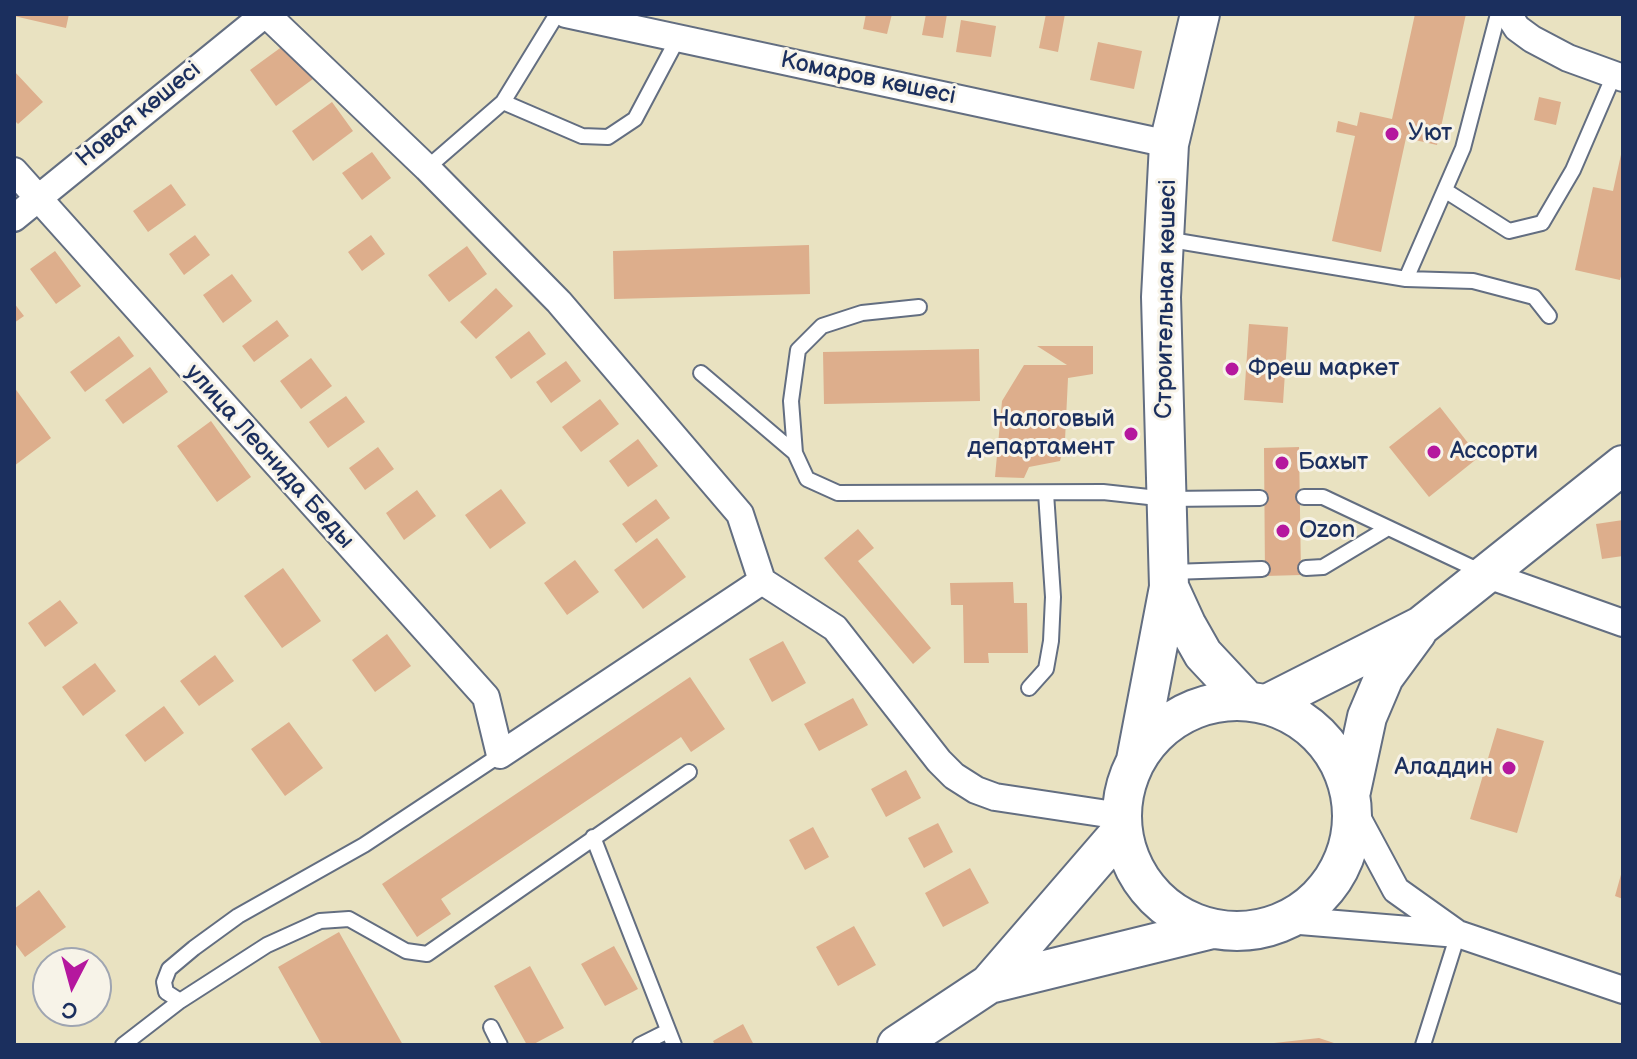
<!DOCTYPE html>
<html>
<head>
<meta charset="utf-8">
<style>
  body { margin:0 }
  #map { position:relative; width:1637px; height:1059px; overflow:hidden; background:#e9e2c1; font-family:"Balsamiq Sans",sans-serif }
  canvas { display:block }
  .frame { position:absolute; inset:0; border:16px solid #1b2f5e; pointer-events:none }
  .north { position:absolute; left:32px; top:947px; width:80px; height:80px; box-sizing:border-box; background:#f7f3e8; border:2px solid #9fa5b1; border-radius:50%; rotate:186deg; font-size:22px; font-weight:700; line-height:32px; text-align:center; color:#1b2f5e }
  .north::after { content:''; display:block; margin:auto; width:28px; height:36px; background:#b5179e; clip-path:polygon(50% 0,100% 100%,50% 72%,0 100%) }
</style>
</head>
<body>
<div id="map">
<canvas width="1637" height="1059"></canvas>
<div class="frame"></div>
<div class="north">С</div>
</div>
<script>
const ctx = document.querySelector('canvas').getContext('2d');
ctx.lineJoin = 'round';
function paint(path, color) {
  ctx.fillStyle = color;
  ctx.fill(path, 'evenodd');
}
function toPath(rows) {
  const path = new Path2D();
  for (const r of rows) {
    if (r.length === 3) {
      path.moveTo(r[0] + r[2], r[1]);
      path.arc(r[0], r[1], r[2], 0, 2 * Math.PI);
      continue;
    }
    path.moveTo(r[0], r[1]);
    for (let i = 2; i < r.length; i += 2) path.lineTo(r[i], r[i + 1]);
  }
  return path;
}
function trace(path, color, width, dash) {
  ctx.strokeStyle = color;
  ctx.lineWidth = width;
  ctx.lineCap = dash ? 'butt' : 'round';
  ctx.setLineDash(dash || []);
  ctx.stroke(path);
}
function drawText(font, color, halo, rows, align = 'center') {
  ctx.font = font + ' "Balsamiq Sans",sans-serif';
  ctx.lineWidth = 6;
  ctx.setLineDash([]);
  ctx.textBaseline = 'middle';
  ctx.strokeStyle = halo;
  ctx.fillStyle = color;
  for (const [text, x, y, turn = 0] of rows) {
    ctx.save();
    ctx.translate(x, y);
    ctx.rotate((+turn || 0) * Math.PI / 180);
    ctx.textAlign = isNaN(turn) ? turn : align;
    if (halo) ctx.strokeText(text, 0, 0);
    ctx.fillText(text, 0, 0);
    ctx.restore();
  }
}
paint(toPath([
  [14,14,69,14,66,28,14,16],
  [866,14,892,14,887,34,863,29],
  [926,14,947,14,943,38,922,35],
  [1046,14,1065,14,1058,52,1039,48],
  [1415,14,1466,14,1437,145,1406,138,1381,252,1332,241,1355,136,1336,132,1338,121,1357,126,1360,112,1392,119],
  [961,20,996,26,991,57,956,52],
  [1098,42,1142,51,1134,89,1090,80],
  [287,43,313,79,276,106,250,70],
  [14,71,43,102,18,124,14,120],
  [1539,97,1561,102,1556,125,1534,120],
  [332,102,353,131,313,161,292,131],
  [1622,150,1623,269,1620,280,1575,270,1593,187,1613,191],
  [372,152,391,178,362,200,342,173],
  [171,184,186,205,148,232,133,211],
  [195,235,210,255,184,275,169,254],
  [371,235,385,254,362,271,348,252],
  [809,245,810,294,614,299,613,251],
  [467,246,487,274,449,302,428,275],
  [55,251,81,286,56,304,30,269],
  [232,274,252,301,223,323,203,295],
  [496,288,513,306,476,339,460,322],
  [14,303,24,316,14,323],
  [277,320,289,336,254,362,242,346],
  [1249,324,1288,327,1283,403,1244,400],
  [529,331,546,354,511,379,495,357],
  [119,336,134,356,85,392,70,372],
  [1037,346,1093,346,1093,374,1068,378,1065,440,1060,461,1029,467,1024,478,995,477,1002,401,1024,365,1067,365],
  [979,349,980,401,824,404,823,352],
  [311,358,332,386,301,409,280,381],
  [566,361,581,381,551,403,536,382],
  [150,367,168,392,123,424,105,400],
  [14,387,51,438,14,466],
  [346,396,365,422,328,448,309,422],
  [600,399,619,424,581,452,562,427],
  [1440,407,1479,457,1429,497,1389,447],
  [211,421,251,477,217,502,177,446],
  [638,439,658,466,628,487,609,461],
  [378,447,394,469,365,490,349,468],
  [1299,447,1301,575,1265,576,1264,448],
  [501,489,526,523,490,549,465,515],
  [417,490,436,516,404,540,386,513],
  [656,499,670,518,636,543,622,524],
  [1623,520,1623,556,1602,559,1596,524],
  [858,529,874,548,858,561,931,648,913,664,824,558],
  [657,538,686,577,643,609,614,570],
  [575,560,599,592,567,615,544,583],
  [283,568,321,621,282,648,244,596],
  [1013,582,1014,603,1027,603,1028,653,988,653,989,663,964,663,963,605,951,605,950,583],
  [60,600,78,623,45,647,28,623],
  [387,634,411,666,375,692,352,660],
  [783,641,806,683,772,702,749,659],
  [215,655,234,681,199,706,180,681],
  [95,663,116,691,83,716,62,687],
  [690,677,725,729,691,752,681,737,441,899,451,914,417,937,382,884],
  [853,698,868,725,819,751,804,724],
  [164,706,184,733,145,762,125,735],
  [289,722,323,768,285,796,251,749],
  [1497,728,1544,741,1517,833,1470,819],
  [906,770,921,798,886,817,871,789],
  [938,823,953,852,924,868,908,838],
  [813,827,829,857,805,870,789,840],
  [970,868,989,903,943,927,925,893],
  [1622,871,1623,871,1623,899,1615,896],
  [39,890,66,927,25,957,14,942,14,909],
  [854,926,876,965,838,986,816,947],
  [339,932,403,1045,322,1045,278,967],
  [614,946,638,989,605,1006,581,964],
  [530,966,564,1028,532,1045,527,1045,494,986],
  [743,1024,754,1045,715,1045,713,1041],
  [1319,1038,1340,1045,1274,1045,1274,1043]
]), '#ddae8c');
const lane = toPath([
  [503,102,582,136,608,137,635,119,678,38],
  [427,168,503,102,557,14],
  [1446,191,1509,231,1542,223,1573,170,1614,75],
  [1165,239,1406,279,1473,281,1534,297,1549,316],
  [1406,279,1463,148,1498,14],
  [919,307,862,313,822,326,798,350,791,401,795,453,807,479,838,493,1103,492,1167,499,1260,498],
  [701,373,795,453],
  [1304,497,1323,497,1484,573],
  [1306,568,1323,567,1388,528],
  [1171,572,1262,569],
  [1029,688,1046,669,1051,641,1053,597,1046,493],
  [593,837,674,1045],
  [180,1001,166,992,164,982,169,969,194,948,238,916,364,845,500,755],
  [491,1027,500,1045],
  [123,1045,180,1001,267,945,320,921,349,919,406,951,427,954,689,772],
  [640,1045,668,1031],
  [1423,1045,1458,934]
]);
const street = toPath([
  [266,14,427,168,559,302,740,514,762,581,835,628,939,761,954,776,976,790,995,797,1121,816],
  [566,14,1169,144],
  [1508,14,1517,28,1532,39,1568,58,1623,78],
  [14,171,486,697,500,755,762,581],
  [14,218,265,14],
  [1488,575,1623,623],
  [1353,810,1396,890,1455,932],
  [1288,920,1458,934,1623,990]
]);
const secondary = toPath([
  [1169,587,1186,624,1203,654,1247,701],
  [1237,816,115],
  [1267,704,1421,626,1623,465],
  [1136,760,1169,587,1161,297,1169,144,1200,14],
  [1351,791,1367,717,1384,677,1417,632],
  [989,984,1212,929],
  [897,1045,989,984,1122,830]
]);
trace(lane, '#636e81', 18);
trace(street, '#636e81', 30);
trace(secondary, '#636e81', 42);
trace(lane, '#fff', 14);
trace(street, '#fff', 26);
trace(secondary, '#fff', 38);
for (const [x, y, r, color] of [
  [1392,134,8,"#b5179e"],
  [1232,369,8,"#b5179e"],
  [1131,434,8,"#b5179e"],
  [1434,452,8,"#b5179e"],
  [1282,463,8,"#b5179e"],
  [1283,531,8,"#b5179e"],
  [1509,768,8,"#b5179e"]
]) {
  const dot = new Path2D();
  dot.arc(x, y, r, 0, 2 * Math.PI);
  ctx.fillStyle = color;
  ctx.fill(dot);
  trace(dot, '#f7f3e8', 3);
}
drawText('24px', '#1b2f5e', '#f7f3e8', [
  ["Комаров көшесі",868,79,12],
  ["Новая көшесі",139,115,-39],
  ["Строительная көшесі",1167,299,-89],
  ["улица Леонида Беды",269,457,48]
]);
drawText('24px', '#1b2f5e', '#f7f3e8', [
  ["Уют",1408,134],
  ["Фреш маркет",1248,369],
  ["Налоговый",1115,420,"right"],
  ["департамент",1115,448,"right"],
  ["Ассорти",1450,452],
  ["Бахыт",1298,463],
  ["Ozon",1299,531],
  ["Аладдин",1493,768,"right"]
], 'left');
</script>
</body>
</html>
